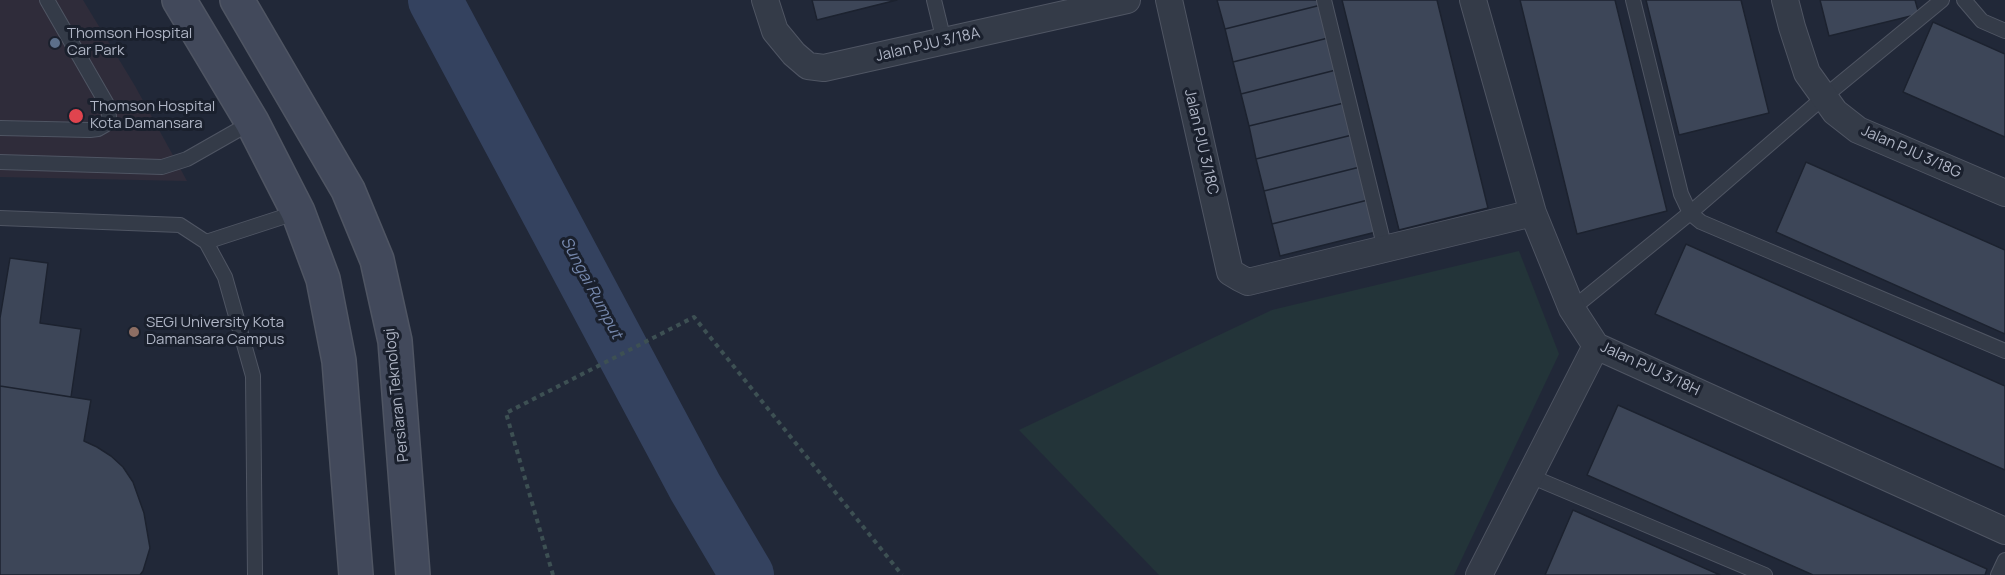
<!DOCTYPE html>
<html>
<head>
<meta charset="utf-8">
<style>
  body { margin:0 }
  canvas { display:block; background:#212838 }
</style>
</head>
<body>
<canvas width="2005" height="575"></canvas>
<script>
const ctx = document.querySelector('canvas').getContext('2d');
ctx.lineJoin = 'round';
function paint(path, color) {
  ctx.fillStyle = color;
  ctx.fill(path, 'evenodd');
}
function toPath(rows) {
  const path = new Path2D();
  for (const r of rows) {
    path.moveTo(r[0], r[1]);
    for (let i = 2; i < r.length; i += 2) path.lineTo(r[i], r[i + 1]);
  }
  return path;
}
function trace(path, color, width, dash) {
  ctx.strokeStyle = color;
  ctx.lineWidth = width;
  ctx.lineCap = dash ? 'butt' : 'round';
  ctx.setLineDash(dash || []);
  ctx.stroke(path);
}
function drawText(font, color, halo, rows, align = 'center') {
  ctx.font = font + ' Manrope,sans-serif';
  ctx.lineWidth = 6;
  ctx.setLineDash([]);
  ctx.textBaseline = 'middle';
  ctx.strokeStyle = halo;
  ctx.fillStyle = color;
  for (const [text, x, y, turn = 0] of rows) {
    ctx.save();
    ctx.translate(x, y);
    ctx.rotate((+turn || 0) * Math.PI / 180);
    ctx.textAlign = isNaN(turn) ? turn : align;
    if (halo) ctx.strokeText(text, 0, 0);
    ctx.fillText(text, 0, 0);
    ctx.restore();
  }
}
paint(toPath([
  [0,0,83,0,135,86,187,181,0,177]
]), '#2f2c3a');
paint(toPath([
  [1519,251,1559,354,1454,575,1159,575,1019,430,1272,310]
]), '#233439');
trace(toPath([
  [435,0,695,487,747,575]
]), '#34425f', 54);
const building = toPath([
  [812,0,897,0,817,20,812,0],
  [1217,0,1320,0,1321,5,1225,29,1217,0],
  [1342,0,1437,0,1488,208,1399,230,1342,0],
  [1520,0,1615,0,1667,211,1577,234,1520,0],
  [1646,0,1741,0,1769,113,1679,135,1646,0],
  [1820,0,1915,0,1919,14,1829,36,1820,0],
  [1321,5,1328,38,1233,62,1225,29,1321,5],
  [1933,22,2005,54,2005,137,1903,92,1933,22],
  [1328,38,1336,70,1241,94,1233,62,1328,38],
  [1336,70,1344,103,1249,126,1241,94,1336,70],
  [1344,103,1352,135,1256,159,1249,126,1344,103],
  [1352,135,1360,167,1264,191,1256,159,1352,135],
  [1806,162,2005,250,2005,334,1776,232,1806,162],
  [1360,167,1368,200,1272,224,1264,191,1360,167],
  [1368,200,1376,232,1280,256,1272,224,1368,200],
  [1686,244,2005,386,2005,470,1655,314,1686,244],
  [10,258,48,263,40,323,81,329,71,397,0,386,0,318,10,258],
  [0,386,91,400,84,441,97,447,111,456,123,467,133,482,144,513,150,548,143,571,140,575,0,575,0,386],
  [1618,405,1987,569,1985,575,1813,575,1587,475,1618,405],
  [1573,510,1720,575,1545,575,1573,510]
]);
paint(building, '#3d4658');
trace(building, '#1c222f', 1.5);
const lane = toPath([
  [934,0,944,41],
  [1324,0,1385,249],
  [1633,0,1681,194,1690,213,1701,222,2005,351],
  [1964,0,1982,21,2005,31],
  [0,128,90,130,98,129,105,125,109,117,108,106,47,0],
  [0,162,162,167,187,159,252,122],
  [0,218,180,225,206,242,225,277,253,376,255,575],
  [206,242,298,212],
  [1572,309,1690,213,1824,97,1942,0],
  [1530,476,1765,575],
  [1998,575,2005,560]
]);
const street = toPath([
  [765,0,775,31,794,54,808,66,824,68,1127,0],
  [1169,0,1230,272,1240,278,1248,282,1533,213],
  [1473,0,1533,213,1572,309,1596,346,2005,531],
  [1785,0,1792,27,1807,73,1835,112,1858,130,2005,193],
  [1479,575,1596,346]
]);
const secondary = toPath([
  [179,0,252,122,298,212,323,279,339,361,356,575],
  [237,0,348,190,377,260,395,341,413,575]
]);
trace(lane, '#4f5563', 16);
trace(street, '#4f5563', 28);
trace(secondary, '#4f5563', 36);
trace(toPath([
  [553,575,506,413,694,317,902,575]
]), '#3d5053', 4, [4.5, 4.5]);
trace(lane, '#343b48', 14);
trace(street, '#343b48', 26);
trace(secondary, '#42495b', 33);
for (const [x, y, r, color] of [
  [55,43,6,"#5c6f8a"],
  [76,116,8,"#e0444e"],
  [134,332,6,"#8d6e63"]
]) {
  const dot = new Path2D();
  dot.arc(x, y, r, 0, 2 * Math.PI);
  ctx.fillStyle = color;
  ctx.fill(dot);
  trace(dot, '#1a202d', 2);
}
drawText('15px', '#afb5c5', '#1a202d', [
  ["Thomson Hospital",67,34],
  ["Car Park",67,51],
  ["Thomson Hospital",90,107],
  ["Kota Damansara",90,124],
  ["SEGI University Kota",146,323],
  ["Damansara Campus",146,340]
], 'left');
drawText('15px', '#afb5c5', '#1a202d', [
  ["Jalan PJU 3/18A",928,45,-13],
  ["Jalan PJU 3/18C",1201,142,77],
  ["Jalan PJU 3/18G",1911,152,24],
  ["Jalan PJU 3/18H",1650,369,25],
  ["Persiaran Teknologi",397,395,-96]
]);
drawText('italic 16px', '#7688ad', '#1a202d', [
  ["Sungai Rumput",591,288,62]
]);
</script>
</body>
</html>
